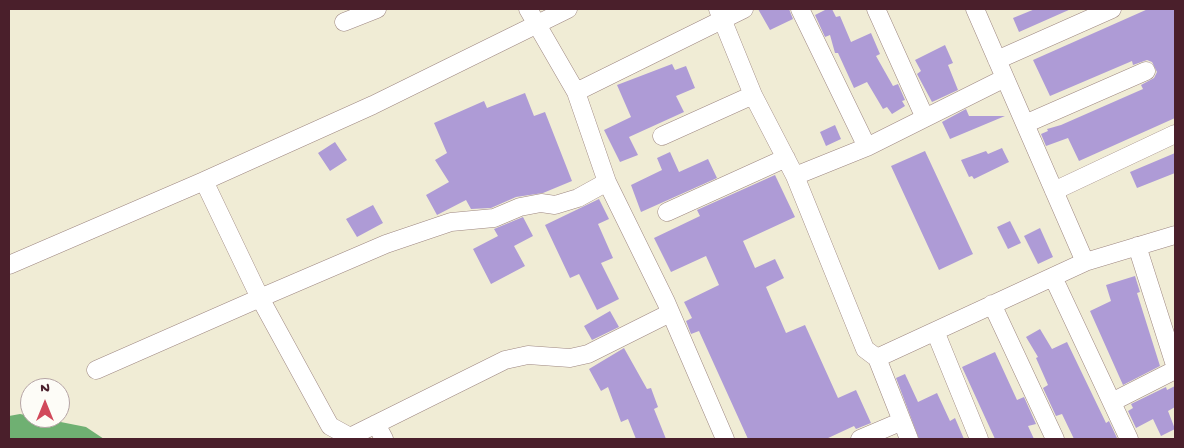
<!DOCTYPE html>
<html>
<head>
<meta charset="utf-8">
<style>
  body { margin:0 }
  #map { position:relative; width:1184px; height:448px; overflow:hidden; background:#f0ecd5; font-family:"Gochi Hand",sans-serif }
  canvas { display:block }
  .frame { position:absolute; inset:0; border:10px solid #4a1f2b; pointer-events:none }
  .north { position:absolute; left:20px; top:378px; width:50px; height:50px; box-sizing:border-box; background:#fdfcf7; border:1px solid #b5a4a5; border-radius:50%; rotate:0deg; font-size:14px; font-weight:700; line-height:20px; text-align:center; color:#4a1f2b }
  .north::after { content:''; display:block; margin:auto; width:18px; height:22px; background:#d1495b; clip-path:polygon(50% 0,100% 100%,50% 72%,0 100%) }
</style>
</head>
<body>
<div id="map">
<canvas width="1184" height="448"></canvas>
<div class="frame"></div>
<div class="north">N</div>
</div>
<script>
const ctx = document.querySelector('canvas').getContext('2d');
ctx.lineJoin = 'round';
function paint(path, color) {
  ctx.fillStyle = color;
  ctx.fill(path, 'evenodd');
}
function toPath(rows) {
  const path = new Path2D();
  for (const r of rows) {
    path.moveTo(r[0], r[1]);
    for (let i = 2; i < r.length; i += 2) path.lineTo(r[i], r[i + 1]);
  }
  return path;
}
function trace(path, color, width, dash) {
  ctx.strokeStyle = color;
  ctx.lineWidth = width;
  ctx.lineCap = dash ? 'butt' : 'round';
  ctx.setLineDash(dash || []);
  ctx.stroke(path);
}
paint(toPath([
  [20,414,86,427,104,439,9,439,9,416]
]), '#6fb072');
paint(toPath([
  [758,9,789,9,793,19,770,30],
  [827,9,832,9,836,17,840,16,851,42,871,33,880,54,876,56,893,86,898,84,905,100,902,101,905,106,892,114,887,107,883,109,867,82,854,88,838,53,835,53,830,35,825,37,815,15],
  [1035,9,1071,9,1019,32,1013,18],
  [1148,9,1175,9,1175,118,1079,161,1068,138,1046,146,1041,134,1048,131,1047,129,1061,125,1143,89,1141,85,1154,78,1157,72,1152,62,1147,60,1133,65,1132,61,1050,96,1033,60],
  [945,45,953,63,948,65,958,90,932,102,917,74,921,71,915,60],
  [672,64,675,70,686,66,695,88,676,96,684,112,629,137,638,155,620,162,604,130,631,117,617,85],
  [525,93,534,116,545,112,572,181,543,193,516,197,491,208,471,209,466,200,437,215,426,195,449,182,435,160,447,153,434,123,484,101,487,108],
  [966,109,969,116,1005,116,950,139,942,122],
  [835,125,841,139,826,146,820,132],
  [335,142,347,160,330,171,318,153],
  [1002,148,1009,162,974,179,972,176,969,177,961,160,986,151,988,154],
  [925,151,973,254,939,270,891,166],
  [670,152,679,172,708,159,717,178,641,212,631,185,662,170,657,158],
  [1175,153,1175,173,1137,188,1130,172],
  [775,175,795,217,743,241,755,268,775,259,784,278,766,287,786,333,805,325,838,398,856,390,871,423,856,429,854,426,826,439,748,439,699,331,691,334,686,321,692,318,684,302,719,285,706,256,671,272,654,238,700,216,697,210],
  [599,199,609,219,598,224,613,258,601,263,619,299,597,310,579,274,570,278,545,225],
  [373,205,383,223,357,237,346,219],
  [523,217,533,236,514,246,525,266,491,284,473,249,498,236,494,229],
  [1010,221,1021,243,1008,249,997,227],
  [1040,228,1053,257,1038,264,1024,236],
  [1135,276,1140,292,1137,293,1160,366,1123,385,1090,311,1111,301,1106,285],
  [610,311,619,327,592,340,584,326],
  [1040,329,1052,349,1067,342,1106,423,1109,421,1117,438,1074,439,1062,414,1056,416,1043,388,1048,385,1036,358,1038,357,1026,337],
  [624,348,647,389,651,388,658,407,654,409,666,439,636,439,628,419,621,422,608,387,601,391,589,369],
  [995,352,1017,400,1024,397,1036,424,1028,426,1034,439,995,439,962,367],
  [905,374,918,402,937,393,950,421,955,418,964,439,919,439,896,378],
  [1175,386,1175,407,1168,411,1175,429,1161,436,1153,419,1136,428,1128,411,1133,408,1131,404,1166,387,1167,390]
]), '#ae9bd6');
const street = toPath([
  [528,9,576,92,607,182,666,302,725,439],
  [568,9,373,105,204,181,260,298,386,244,451,222,494,218,520,207,541,203,555,205,578,198,607,182],
  [718,9,753,95,795,176,865,349,877,358,1085,262,1175,235],
  [800,9,867,147],
  [876,9,925,118],
  [975,9,1085,262],
  [344,22,377,9],
  [997,60,1112,9],
  [576,92,744,9],
  [1025,124,1146,71],
  [662,136,753,95],
  [795,176,867,147,1005,78],
  [1054,191,1175,134],
  [667,212,786,158],
  [1137,246,1175,365],
  [9,265,204,181],
  [1053,277,1129,439],
  [992,304,1055,439],
  [935,331,979,439],
  [877,358,909,439],
  [96,370,260,298,330,426,350,437],
  [1112,402,1175,370],
  [376,424,384,439],
  [346,439,505,360,528,355,570,358,588,354,670,313],
  [860,439,900,422]
]);
trace(street, '#9d8680', 19);
trace(street, '#fff', 18);
</script>
</body>
</html>
